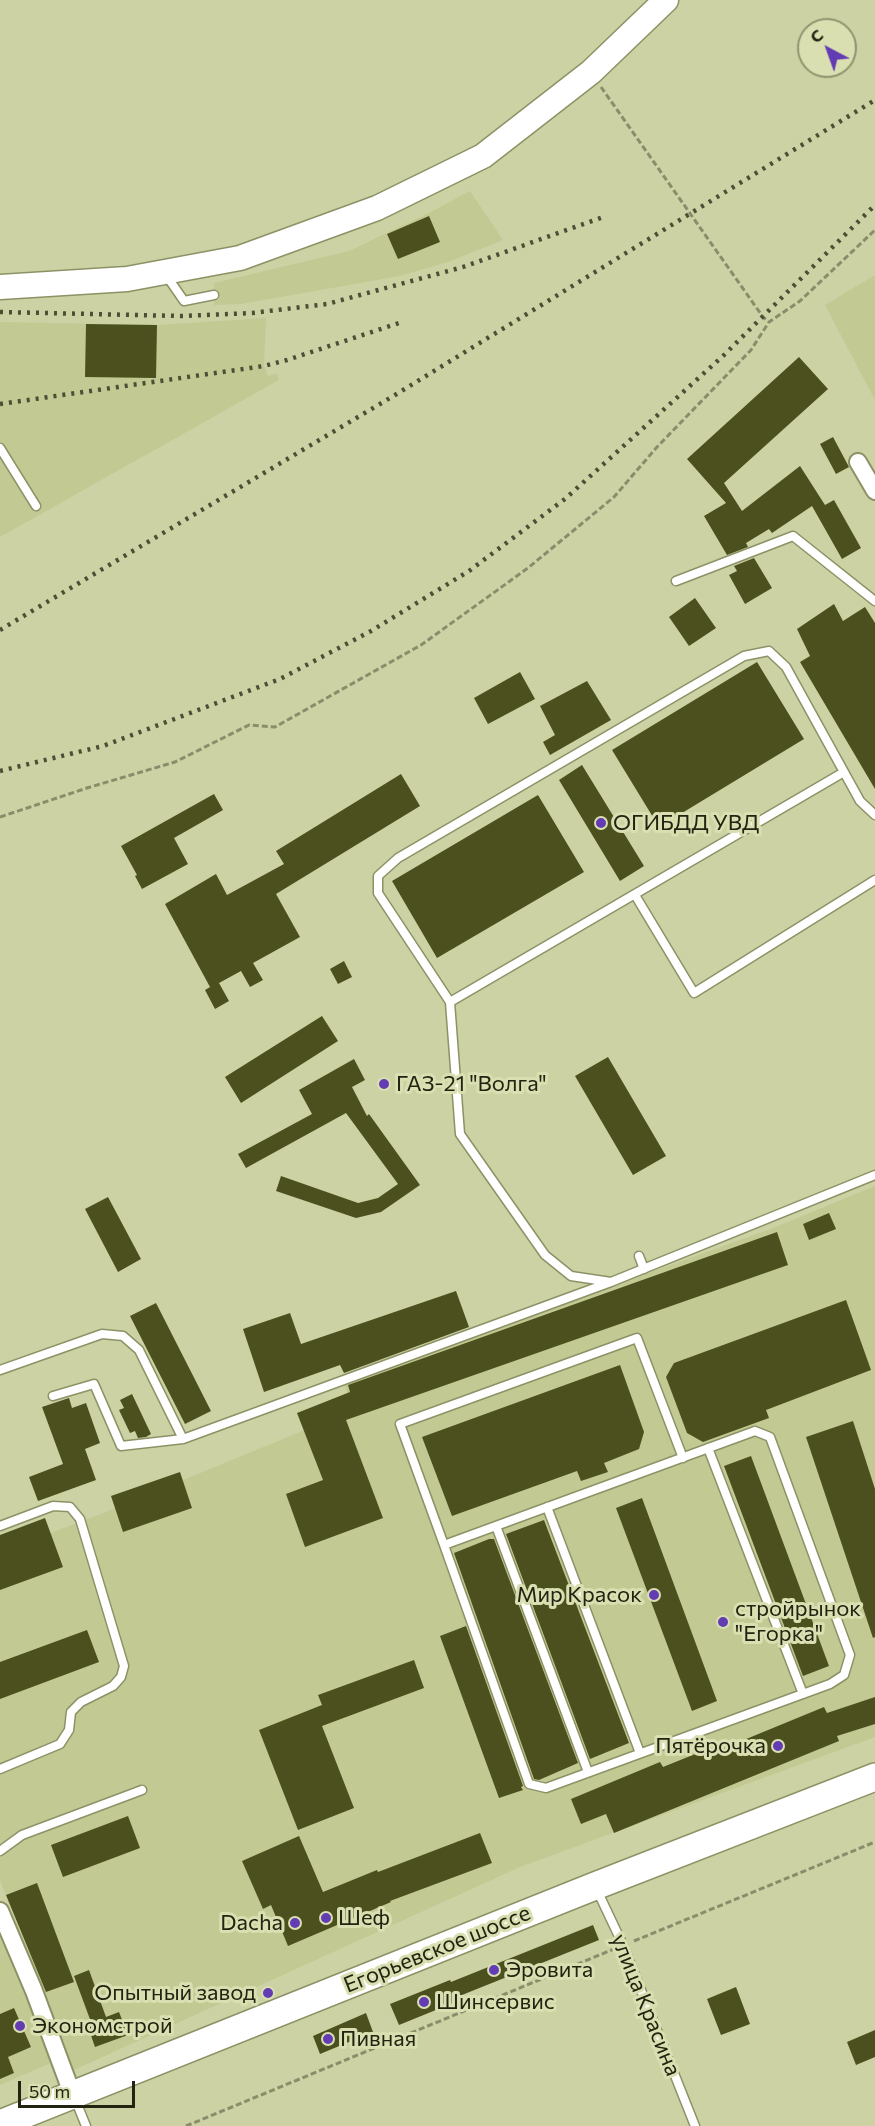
<!DOCTYPE html>
<html>
<head>
<meta charset="utf-8">
<style>
  body { margin:0 }
  #map { position:relative; width:875px; height:2126px; overflow:hidden; background:#ccd2a3; font-family:Commissioner,sans-serif }
  canvas { display:block }
  .north { position:absolute; left:797px; top:18px; width:60px; height:60px; box-sizing:border-box; background:#d9dfb0; border:2px solid #909470; border-radius:50%; rotate:319deg; font-size:16px; font-weight:700; line-height:24px; text-align:center; color:#222311 }
  .north::after { content:''; display:block; margin:auto; width:21px; height:27px; background:#633cb4; clip-path:polygon(50% 0,100% 100%,50% 72%,0 100%) }
  .scale { position:absolute; left:18px; top:2081px; width:117px; height:27px; box-sizing:border-box; border:3px solid #222311; border-top:0; padding-left:8px; font-size:18px; line-height:21px; white-space:nowrap; color:#222311; -webkit-text-stroke:4px #d9dfb0; paint-order:stroke }
</style>
</head>
<body>
<div id="map">
<canvas width="875" height="2126"></canvas>
<div class="north">С</div>
<div class="scale">50 m</div>
</div>
<script>
const ctx = document.querySelector('canvas').getContext('2d');
ctx.lineJoin = 'round';
function paint(path, color) {
  ctx.fillStyle = color;
  ctx.fill(path, 'evenodd');
}
function toPath(rows) {
  const path = new Path2D();
  for (const r of rows) {
    path.moveTo(r[0], r[1]);
    for (let i = 2; i < r.length; i += 2) path.lineTo(r[i], r[i + 1]);
  }
  return path;
}
function trace(path, color, width, dash) {
  ctx.strokeStyle = color;
  ctx.lineWidth = width;
  ctx.lineCap = dash ? 'butt' : 'round';
  ctx.setLineDash(dash || []);
  ctx.stroke(path);
}
function drawText(font, color, halo, rows, align = 'center') {
  ctx.font = font + ' Commissioner,sans-serif';
  ctx.lineWidth = 6;
  ctx.setLineDash([]);
  ctx.textBaseline = 'middle';
  ctx.strokeStyle = halo;
  ctx.fillStyle = color;
  for (const [text, x, y, turn = 0] of rows) {
    ctx.save();
    ctx.translate(x, y);
    ctx.rotate((+turn || 0) * Math.PI / 180);
    ctx.textAlign = isNaN(turn) ? turn : align;
    if (halo) ctx.strokeText(text, 0, 0);
    ctx.fillText(text, 0, 0);
    ctx.restore();
  }
}
paint(toPath([
  [470,191,503,240,451,261,400,276,241,304,214,305,214,283,349,251,431,212],
  [875,275,875,400,825,305],
  [266,318,264,366,268,376,277,373,279,380,0,537,0,322,157,325],
  [875,1186,875,1737,520,1867,74,2070,0,1880,0,1552,101,1514,353,1410,344,1383,773,1228],
  [0,1925,55,2061,0,2085]
]), '#c3c993');
paint(toPath([
  [429,216,440,242,398,259,387,234],
  [86,324,157,325,156,378,85,377],
  [799,357,828,389,724,483,742,511,800,466,825,505,834,500,861,548,842,559,812,506,772,533,769,529,746,543,748,547,727,555,704,516,726,503,687,459],
  [833,437,849,467,836,474,820,444],
  [754,558,772,588,745,604,729,575,737,571,734,566],
  [695,598,716,628,689,646,669,617],
  [834,604,843,621,865,607,875,623,875,789,800,662,810,656,797,629],
  [757,662,804,739,659,827,612,750],
  [520,672,535,699,488,724,474,698],
  [587,681,611,720,550,755,543,742,555,735,540,706],
  [582,765,644,866,620,881,559,780],
  [401,774,420,806,276,894,300,937,253,963,263,980,250,987,241,971,219,983,229,1001,215,1009,205,990,210,987,165,904,216,874,227,895,284,864,276,851],
  [214,794,223,810,174,838,188,864,142,889,135,876,137,875,121,846],
  [538,795,584,872,437,958,392,881],
  [344,961,352,977,338,984,330,969],
  [322,1016,338,1041,241,1103,225,1077],
  [608,1057,666,1156,633,1175,575,1076],
  [354,1059,365,1080,352,1087,367,1116,369,1114,420,1185,381,1212,356,1218,276,1191,281,1176,358,1203,378,1198,398,1184,346,1113,246,1168,238,1154,312,1114,299,1090],
  [108,1197,141,1259,118,1272,85,1209],
  [829,1213,836,1229,809,1240,803,1224],
  [777,1232,788,1265,346,1420,383,1518,305,1547,286,1494,323,1480,297,1413,350,1392,348,1385],
  [456,1291,469,1327,344,1373,340,1365,264,1392,243,1329,290,1313,301,1344],
  [846,1300,871,1370,766,1410,769,1418,703,1442,687,1433,666,1377,674,1363],
  [156,1303,211,1411,185,1424,130,1316],
  [620,1365,644,1432,639,1449,604,1463,608,1472,581,1481,577,1471,452,1516,422,1437],
  [132,1394,151,1434,146,1437,138,1438,135,1431,130,1433,119,1410,124,1408,120,1400],
  [69,1398,72,1408,86,1403,100,1443,85,1449,96,1480,38,1501,29,1477,63,1464,42,1407],
  [853,1421,875,1489,875,1637,873,1638,806,1437],
  [751,1456,829,1666,803,1676,724,1466],
  [180,1472,192,1508,123,1532,111,1496],
  [642,1498,717,1701,692,1711,616,1508],
  [45,1518,63,1567,0,1590,0,1535],
  [544,1520,629,1743,590,1759,506,1534],
  [489,1539,494,1539,578,1763,539,1780,534,1779,454,1553],
  [466,1626,523,1786,521,1787,523,1790,499,1798,440,1636],
  [87,1630,99,1662,0,1699,0,1662],
  [414,1660,424,1688,322,1726,354,1808,298,1830,259,1730,322,1705,318,1695],
  [875,1697,875,1724,837,1736,839,1741,614,1833,606,1814,581,1824,571,1799,660,1762,663,1767,715,1746,717,1751,824,1707,827,1713],
  [128,1816,140,1848,63,1877,51,1845],
  [480,1833,492,1863,390,1901,391,1902,288,1946,271,1905,263,1909,242,1861,299,1836,323,1892,377,1870,378,1872],
  [37,1883,74,1982,46,1992,6,1895],
  [593,1925,599,1940,457,1997,458,2001,399,2025,390,2004,450,1980,451,1982],
  [89,1970,106,2017,119,2012,128,2035,95,2047,87,2024,91,2022,74,1976],
  [736,1987,750,2024,721,2035,707,1999],
  [14,2008,31,2047,8,2057,14,2073,0,2079,0,2014],
  [366,2013,373,2032,320,2054,313,2036],
  [875,2030,875,2057,856,2065,847,2042]
]), '#4c501e');
const lane = toPath([
  [166,275,184,301,214,295],
  [0,448,36,506],
  [676,581,793,536,875,601],
  [635,895,694,993,875,880],
  [450,1002,844,772],
  [639,1256,644,1269],
  [611,1282,571,1276,545,1255,460,1134,450,1002,378,893,378,876,398,858,744,656,769,651,786,667,860,801,875,815],
  [0,1370,102,1334,123,1336,139,1350,183,1439],
  [53,1396,94,1384,121,1446,183,1439,611,1282,875,1175],
  [755,1431,770,1437,850,1655,844,1675,830,1684,546,1788,529,1784,444,1545,755,1431],
  [708,1448,803,1694],
  [547,1507,640,1753],
  [0,1526,53,1506,70,1507,80,1519,124,1666,121,1677,113,1686,81,1702,71,1712,69,1730,60,1744,0,1769],
  [496,1526,588,1772],
  [444,1545,400,1424,637,1338,683,1458],
  [0,1851,22,1835,142,1790],
  [596,1888,623,1945,695,2126],
  [75,2099,86,2126]
]);
const street = toPath([
  [858,462,875,491],
  [0,1911,34,1991,73,2096]
]);
const secondary = toPath([
  [0,287,127,279,240,258,377,208,483,156,591,72,666,0]
]);
const primary = toPath([
  [0,2124,595,1886,875,1777]
]);
trace(lane, '#8d9266', 11);
trace(street, '#8d9266', 20);
trace(secondary, '#8d9266', 27);
trace(primary, '#8d9266', 30);
trace(toPath([
  [601,87,763,317,769,322],
  [0,817,87,788,175,762,249,725,275,727,421,645,528,568,614,497,657,447,751,350,769,322,800,301,875,230],
  [634,1941,875,1842],
  [186,2126,614,1949]
]), '#898d6a', 3, [6, 3]);
trace(lane, '#fff', 8);
trace(street, '#fff', 16);
trace(secondary, '#fff', 24);
trace(primary, '#fff', 27);
trace(toPath([
  [0,312,180,316,252,313,327,304,463,267,603,217],
  [0,404,264,366,287,360,399,323],
  [0,630,395,395,875,100],
  [0,771,103,746,280,679,371,631,469,571,565,499,724,355,875,205]
]), '#4c4e35', 4.5, [3, 6]);
for (const [x, y, r, color] of [
  [601,823,6,"#633cb4"],
  [384,1084,6,"#633cb4"],
  [654,1595,6,"#633cb4"],
  [723,1622,6,"#633cb4"],
  [778,1746,6,"#633cb4"],
  [326,1918,6,"#633cb4"],
  [295,1923,6,"#633cb4"],
  [494,1970,6,"#633cb4"],
  [268,1993,6,"#633cb4"],
  [424,2002,6,"#633cb4"],
  [20,2026,6,"#633cb4"],
  [328,2039,6,"#633cb4"]
]) {
  const dot = new Path2D();
  dot.arc(x, y, r, 0, 2 * Math.PI);
  ctx.fillStyle = color;
  ctx.fill(dot);
  trace(dot, '#d9dfb0', 2);
}
drawText('22px', '#222311', '#d9dfb0', [
  ["ОГИБДД УВД",613,823],
  ["ГАЗ-21 \"Волга\"",396,1084],
  ["Мир Красок",642,1595,"right"],
  ["стройрынок",735,1609],
  ["\"Егорка\"",735,1634],
  ["Пятёрочка",766,1746,"right"],
  ["Шеф",338,1918],
  ["Dacha",283,1923,"right"],
  ["Эровита",506,1970],
  ["Опытный завод",256,1993,"right"],
  ["Шинсервис",436,2002],
  ["Экономстрой",32,2026],
  ["Пивная",340,2039]
], 'left');
drawText('22px', '#222311', '#d9dfb0', [
  ["Егорьевское шоссе",437,1949,-22],
  ["улица Красина",646,2005,68]
]);
</script>
</body>
</html>
